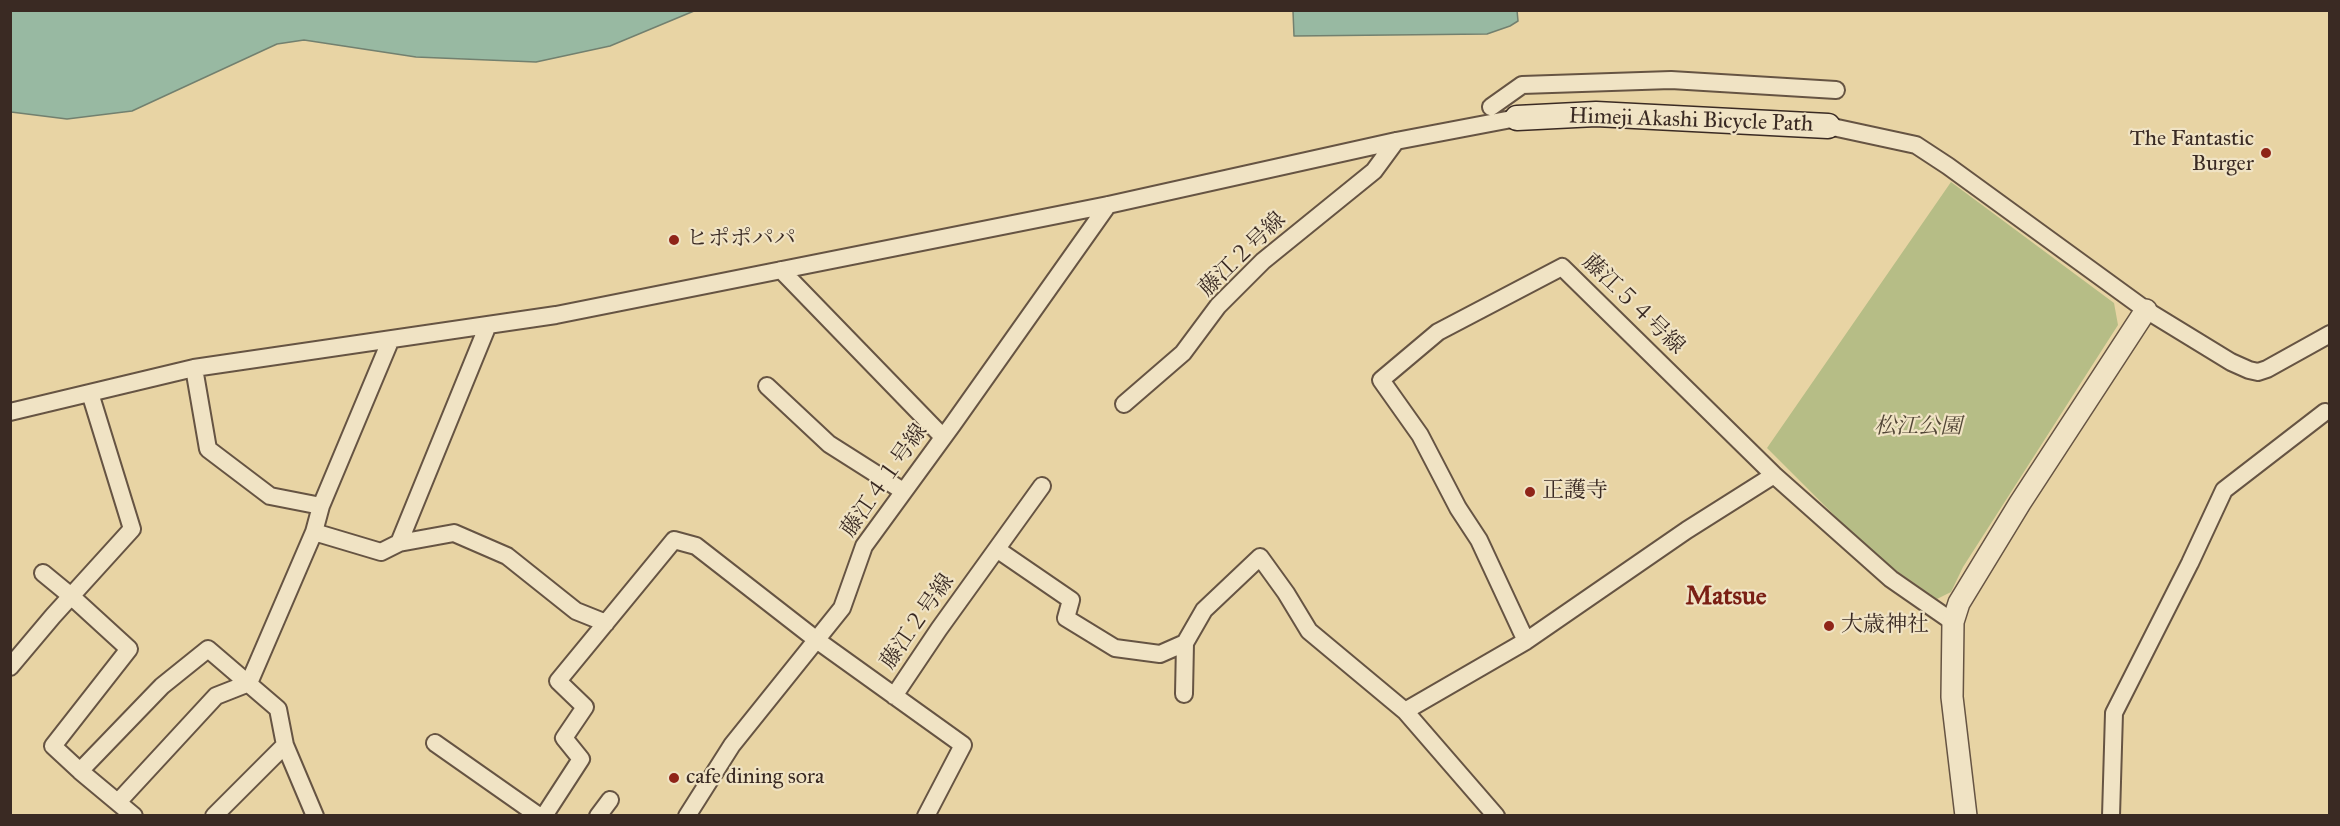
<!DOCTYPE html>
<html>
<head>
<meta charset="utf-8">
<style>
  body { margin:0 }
  #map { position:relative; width:2340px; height:826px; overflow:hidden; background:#e8d4a4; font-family:"IM FELL Great Primer",serif }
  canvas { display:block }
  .frame { position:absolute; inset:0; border:12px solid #3a2a23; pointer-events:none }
</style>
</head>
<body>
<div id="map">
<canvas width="2340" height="826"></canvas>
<div class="frame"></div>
</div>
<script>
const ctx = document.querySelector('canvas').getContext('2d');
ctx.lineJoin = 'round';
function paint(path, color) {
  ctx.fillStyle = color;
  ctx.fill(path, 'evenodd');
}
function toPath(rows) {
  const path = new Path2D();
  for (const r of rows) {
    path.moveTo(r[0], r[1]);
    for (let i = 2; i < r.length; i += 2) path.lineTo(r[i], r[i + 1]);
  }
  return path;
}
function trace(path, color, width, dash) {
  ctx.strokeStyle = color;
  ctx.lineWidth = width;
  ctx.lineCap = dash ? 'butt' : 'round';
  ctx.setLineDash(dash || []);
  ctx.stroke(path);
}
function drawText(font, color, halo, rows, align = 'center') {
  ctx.font = font + ' "IM FELL Great Primer","Noto Serif JP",serif';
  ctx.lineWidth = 4.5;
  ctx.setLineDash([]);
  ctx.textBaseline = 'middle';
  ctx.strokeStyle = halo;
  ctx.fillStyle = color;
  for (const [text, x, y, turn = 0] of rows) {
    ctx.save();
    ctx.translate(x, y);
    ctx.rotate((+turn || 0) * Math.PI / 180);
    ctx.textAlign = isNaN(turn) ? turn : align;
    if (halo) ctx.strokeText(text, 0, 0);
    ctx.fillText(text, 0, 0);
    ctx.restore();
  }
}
paint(toPath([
  [1951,182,2114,303,2118,325,1963,567,1951,592,1937,599,1874,555,1767,448]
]), '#b6bd86');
const water = toPath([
  [1517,10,1518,21,1510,26,1487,34,1294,36,1293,11,1517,10],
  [10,11,11,10,694,11,610,46,536,62,416,57,304,40,277,44,132,111,67,119,11,112,10,11]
]);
paint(water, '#98b9a2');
trace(water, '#72806f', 1.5);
const minor = toPath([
  [1491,107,1522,85,1671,80,1836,90],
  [1828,126,1916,145,1948,166,2146,310,2231,362,2249,370,2258,372,2267,369,2330,334],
  [781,270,943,437],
  [194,368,208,449,270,496,321,506],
  [767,386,829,444,903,491],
  [1124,404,1183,353,1218,306,1263,261,1374,171,1396,141],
  [10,412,194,368,556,315,1108,205,1396,141,1517,118],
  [314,532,381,552,399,543,488,325],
  [399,543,454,533,507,556,576,611,606,623],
  [998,550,1071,600,1066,618,1115,648,1160,654,1185,643],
  [43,573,71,596,129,649,53,746,80,771],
  [1526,641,1479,540,1458,508,1420,435,1381,380,1438,332,1562,267,1774,475,1891,579,1953,622],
  [10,667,53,616,132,529,90,393],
  [1184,694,1185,643,1204,610,1260,557,1286,593,1309,631,1405,711,1496,816],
  [894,696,939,629,1042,486],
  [1405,711,1526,641,1687,530,1774,475],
  [435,743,539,816],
  [119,801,216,696,249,683,314,532,321,506,391,339],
  [134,816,80,771,162,686,208,649,278,709,285,745,315,816],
  [214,816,285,745],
  [544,816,581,759,564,738,585,707,558,681,674,540,696,546,818,641,963,745,926,816],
  [598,816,610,800],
  [687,816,732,745,842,608,864,546,953,424,1108,205],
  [2111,816,2114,713,2190,563,2224,490,2325,412]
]);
const tertiary = toPath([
  [1966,816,1952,697,1953,622,1959,603,2020,503,2146,310]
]);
const secondary = toPath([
  [1517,118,1596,114,1828,126]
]);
trace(minor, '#665443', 20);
trace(tertiary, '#665443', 24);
trace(secondary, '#3a2a23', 27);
trace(minor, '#f0e3c4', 16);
trace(tertiary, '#f0e3c4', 21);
trace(secondary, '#f0e3c4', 24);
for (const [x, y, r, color] of [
  [2266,153,6,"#8f2418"],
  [674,240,6,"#8f2418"],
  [1530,492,6,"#8f2418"],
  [1829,626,6,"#8f2418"],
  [674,778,6,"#8f2418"]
]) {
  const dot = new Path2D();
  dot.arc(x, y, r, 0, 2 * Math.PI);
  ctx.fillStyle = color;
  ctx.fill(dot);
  trace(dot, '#f0e3c4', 2);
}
drawText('22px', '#3a2a23', '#f0e3c4', [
  ["Himeji Akashi Bicycle Path",1691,121,2],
  ["藤江２号線",1243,255,-44],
  ["藤江５４号線",1633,305,44],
  ["藤江４１号線",885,481,-55],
  ["藤江２号線",918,622,-55]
]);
drawText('22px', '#3a2a23', '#f0e3c4', [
  ["The Fantastic",2254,140,"right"],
  ["Burger",2254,165,"right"],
  ["ヒポポパパ",686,240],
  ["正護寺",1542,492],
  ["大歳神社",1841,626],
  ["cafe dining sora",686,778]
], 'left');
drawText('italic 22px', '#534737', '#f0e3c4', [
  ["松江公園",1918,428]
]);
drawText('bold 26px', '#7a1f14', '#f0e3c4', [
  ["Matsue",1726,598]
]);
</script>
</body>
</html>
